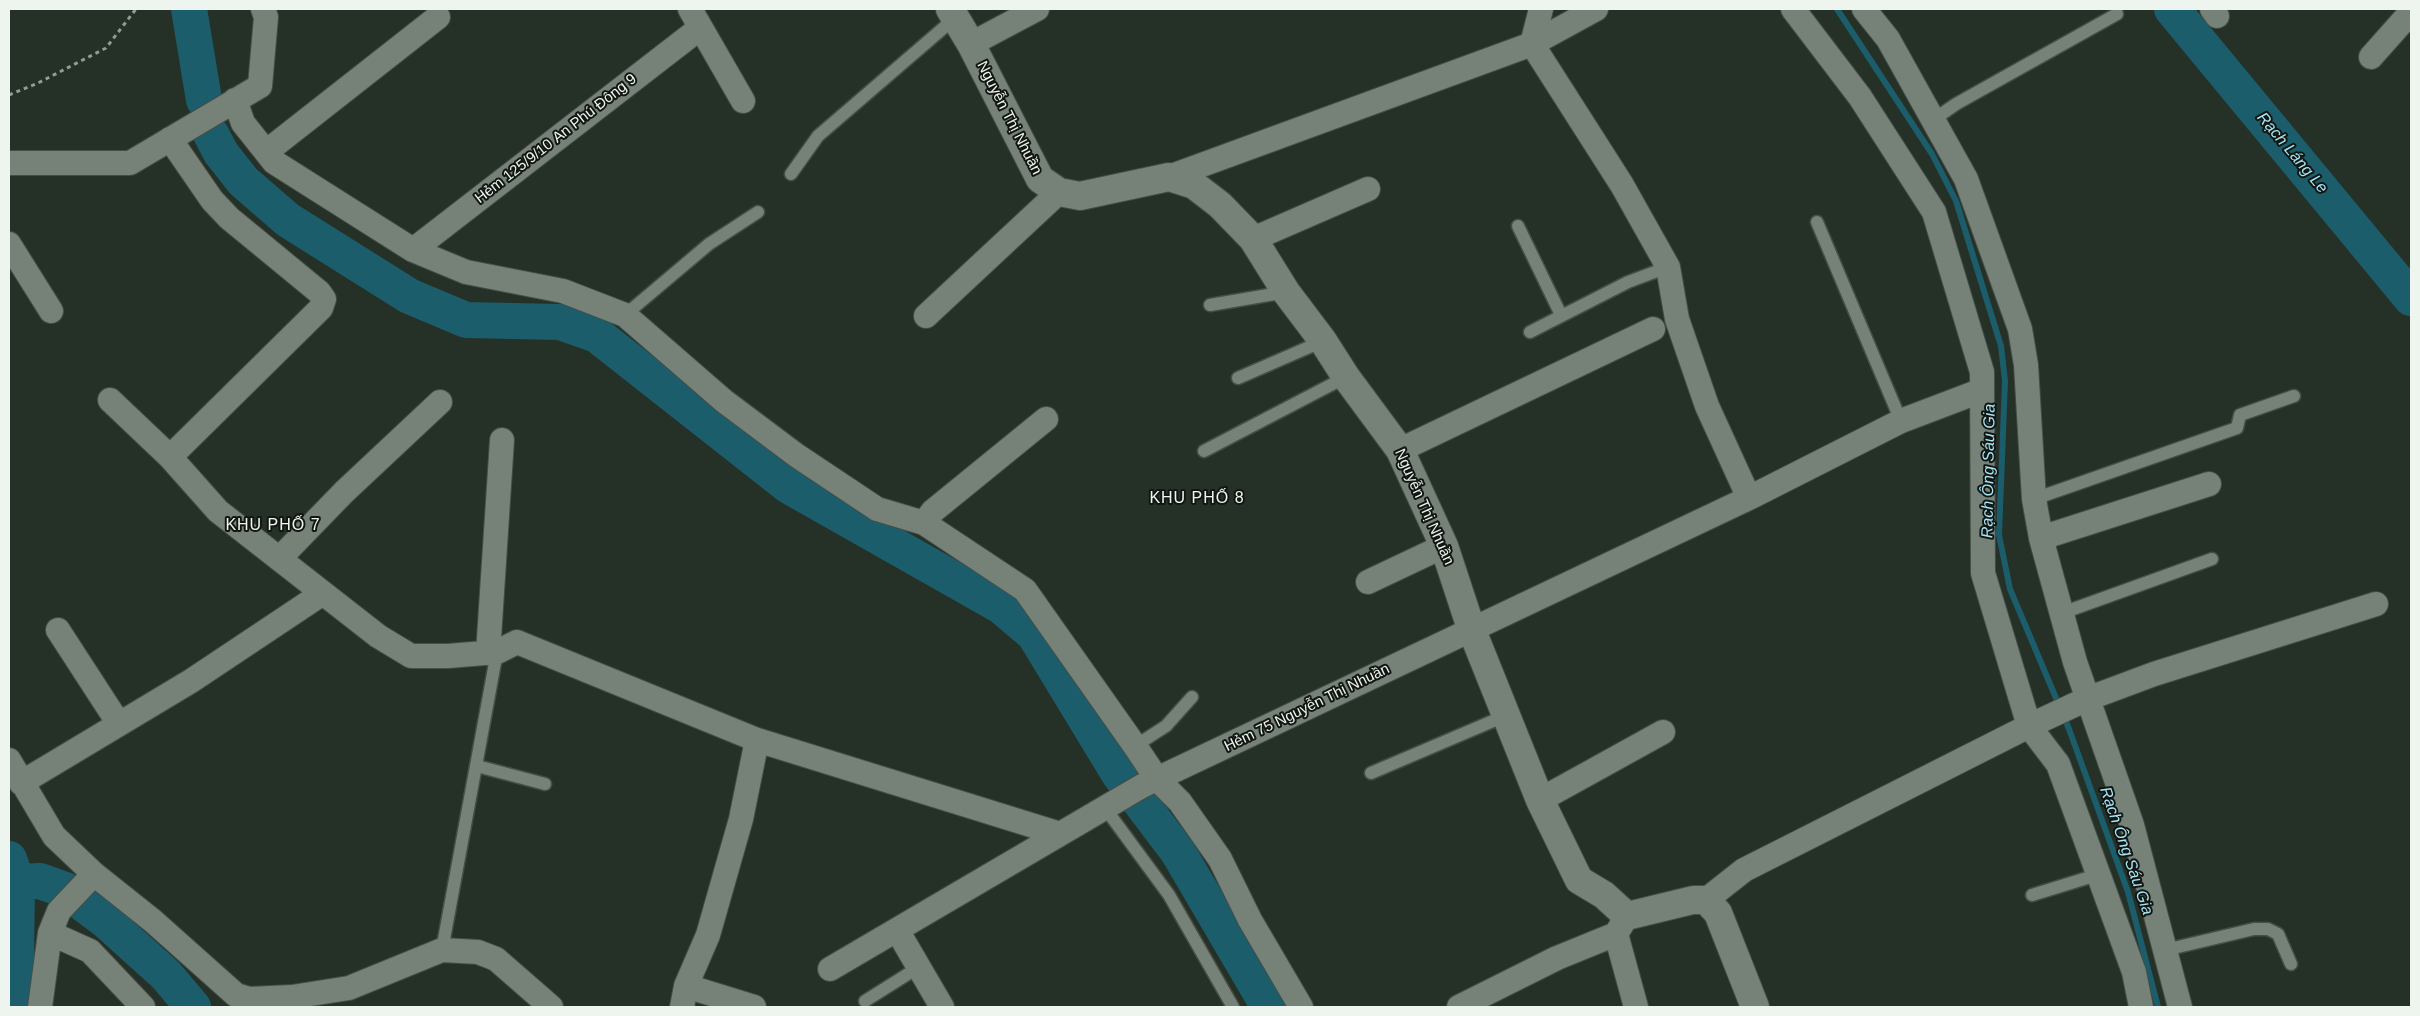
<!DOCTYPE html>
<html>
<head>
<meta charset="utf-8">
<style>
  body { margin:0 }
  #map { position:relative; width:2420px; height:1016px; overflow:hidden; background:#253027; font-family:Arial,sans-serif }
  canvas { display:block }
  .frame { position:absolute; inset:0; border:10px solid #eef5ef; pointer-events:none }
</style>
</head>
<body>
<div id="map">
<canvas width="2420" height="1016"></canvas>
<div class="frame"></div>
</div>
<script>
const ctx = document.querySelector('canvas').getContext('2d');
ctx.lineJoin = 'round';
function toPath(rows) {
  const path = new Path2D();
  for (const r of rows) {
    path.moveTo(r[0], r[1]);
    for (let i = 2; i < r.length; i += 2) path.lineTo(r[i], r[i + 1]);
  }
  return path;
}
function trace(path, color, width, dash) {
  ctx.strokeStyle = color;
  ctx.lineWidth = width;
  ctx.lineCap = dash ? 'butt' : 'round';
  ctx.setLineDash(dash || []);
  ctx.stroke(path);
}
function drawText(font, color, halo, rows, align = 'center') {
  ctx.font = font + ' Arial,sans-serif';
  ctx.lineWidth = 4;
  ctx.setLineDash([]);
  ctx.textBaseline = 'middle';
  ctx.strokeStyle = halo;
  ctx.fillStyle = color;
  for (const [text, x, y, turn = 0] of rows) {
    ctx.save();
    ctx.translate(x, y);
    ctx.rotate((+turn || 0) * Math.PI / 180);
    ctx.textAlign = isNaN(turn) ? turn : align;
    if (halo) ctx.strokeText(text, 0, 0);
    ctx.fillText(text, 0, 0);
    ctx.restore();
  }
}
trace(toPath([
  [1837,9,1932,154,1956,201,2001,346,2005,381,1999,535,2010,589,2069,729,2128,892,2158,1007]
]), '#1c5d6b', 6);
trace(toPath([
  [189,9,204,100],
  [2172,9,2411,298],
  [211,134,221,153,243,181,288,220,409,296,466,320,560,322,597,335,789,486,1001,606,1034,634,1119,774,1178,852,1269,1007],
  [9,859,17,882,16,963,10,1007],
  [17,882,40,881,65,890,105,920,166,975,193,1007]
]), '#1c5d6b', 36);
const lane = toPath([
  [1933,120,1956,104,2117,14],
  [791,174,818,136,955,18],
  [1817,222,1901,421],
  [1518,226,1561,315],
  [1210,305,1286,292],
  [625,315,709,244,758,212],
  [1530,332,1628,282,1668,267],
  [1238,378,1323,341],
  [1204,451,1346,377],
  [2034,499,2237,428,2240,415,2294,396],
  [2062,613,2212,559],
  [1135,746,1166,726,1192,697],
  [477,766,545,784],
  [1371,773,1507,715],
  [1105,808,1169,895,1233,1007],
  [2032,895,2100,874],
  [442,950,497,652],
  [2165,950,2254,929,2268,929,2278,934,2291,964],
  [865,1001,919,967]
]);
const street = toPath([
  [690,9,743,101],
  [1541,9,1532,44,1622,185,1668,267,1677,319,1707,406,1749,498],
  [1793,9,1860,97,1934,212,1982,372,1983,573,2029,726,2058,764,2134,972,2141,1007],
  [1864,9,1888,39,1966,179,2020,329,2026,365,2034,499,2041,538,2075,662,2132,825,2180,1007],
  [2212,9,2217,16],
  [971,44,1037,9],
  [2371,57,2411,12],
  [235,100,243,123,274,162,413,250,466,272,563,291,625,315,724,401,796,455,877,509,924,523,1025,590,1135,746,1157,779,1180,802,1220,859,1250,920,1301,1007],
  [170,139,212,200,229,218,319,292,324,299,321,308,170,457],
  [266,152,438,17],
  [9,163,130,163,260,86,266,17,263,9],
  [1169,177,1532,44,1596,9],
  [1253,239,1368,189],
  [9,244,51,311],
  [413,250,700,28],
  [926,316,1059,192],
  [110,400,170,457,218,511,378,636,411,656,448,656,497,652,517,642,757,740,1060,834],
  [1400,450,1653,329],
  [924,523,933,511,1046,419],
  [2041,538,2209,484],
  [279,559,344,492,440,402],
  [1368,582,1444,546],
  [58,630,119,724],
  [488,653,502,440],
  [9,760,54,836,94,874,59,911,50,933,40,1007],
  [21,783,191,681,323,593],
  [1540,800,1663,732],
  [94,874,153,921,236,995,249,999,292,997,349,988,442,950,478,952,496,959,551,1007],
  [1706,900,1744,870,2029,726,2087,699,2154,674,2376,604],
  [1624,921,1616,934,1636,1007],
  [897,930,942,1007],
  [50,933,90,951,143,1007],
  [830,969,1142,786,1749,498,1901,421,1980,391],
  [686,986,754,1007],
  [682,1007,686,986,708,935,741,819,757,740],
  [1459,1007,1557,958,1616,934]
]);
const secondary = toPath([
  [950,9,971,44,1040,179,1059,192,1080,196,1169,177,1194,185,1220,205,1253,239,1286,292,1323,341,1346,377,1400,450,1444,546,1471,628,1540,800,1579,880,1604,895,1627,916,1693,900,1706,900,1718,913,1755,1007]
]);
trace(lane, '#444d46', 15);
trace(street, '#444d46', 26);
trace(secondary, '#444d46', 30);
trace(toPath([
  [9,95,38,83,106,48,136,9]
]), '#929b94', 3, [4, 4]);
trace(lane, '#768278', 12);
trace(street, '#768278', 24);
trace(secondary, '#768278', 28);
drawText('15px', '#eef5ef', '#121612', [
  ["Nguyễn Thị Nhuần",1009,118,63],
  ["Hẻm 125/9/10 An Phú Đông 9",556,139,-38],
  ["Nguyễn Thị Nhuần",1424,507,66],
  ["Hẻm 75 Nguyễn Thị Nhuần",1307,708,-26]
]);
drawText('italic 16px', '#a6e6f7', '#121612', [
  ["Rạch Láng Le",2292,153,50],
  ["Rạch Ông Sáu Gia",1989,471,-89],
  ["Rạch Ông Sáu Gia",2126,851,71]
]);
ctx.letterSpacing = '1px';
drawText('16px', '#eef5ef', '#121612', [
  ["KHU PHỐ 8",1197,499],
  ["KHU PHỐ 7",273,526]
]);
ctx.letterSpacing = '0px';
</script>
</body>
</html>
